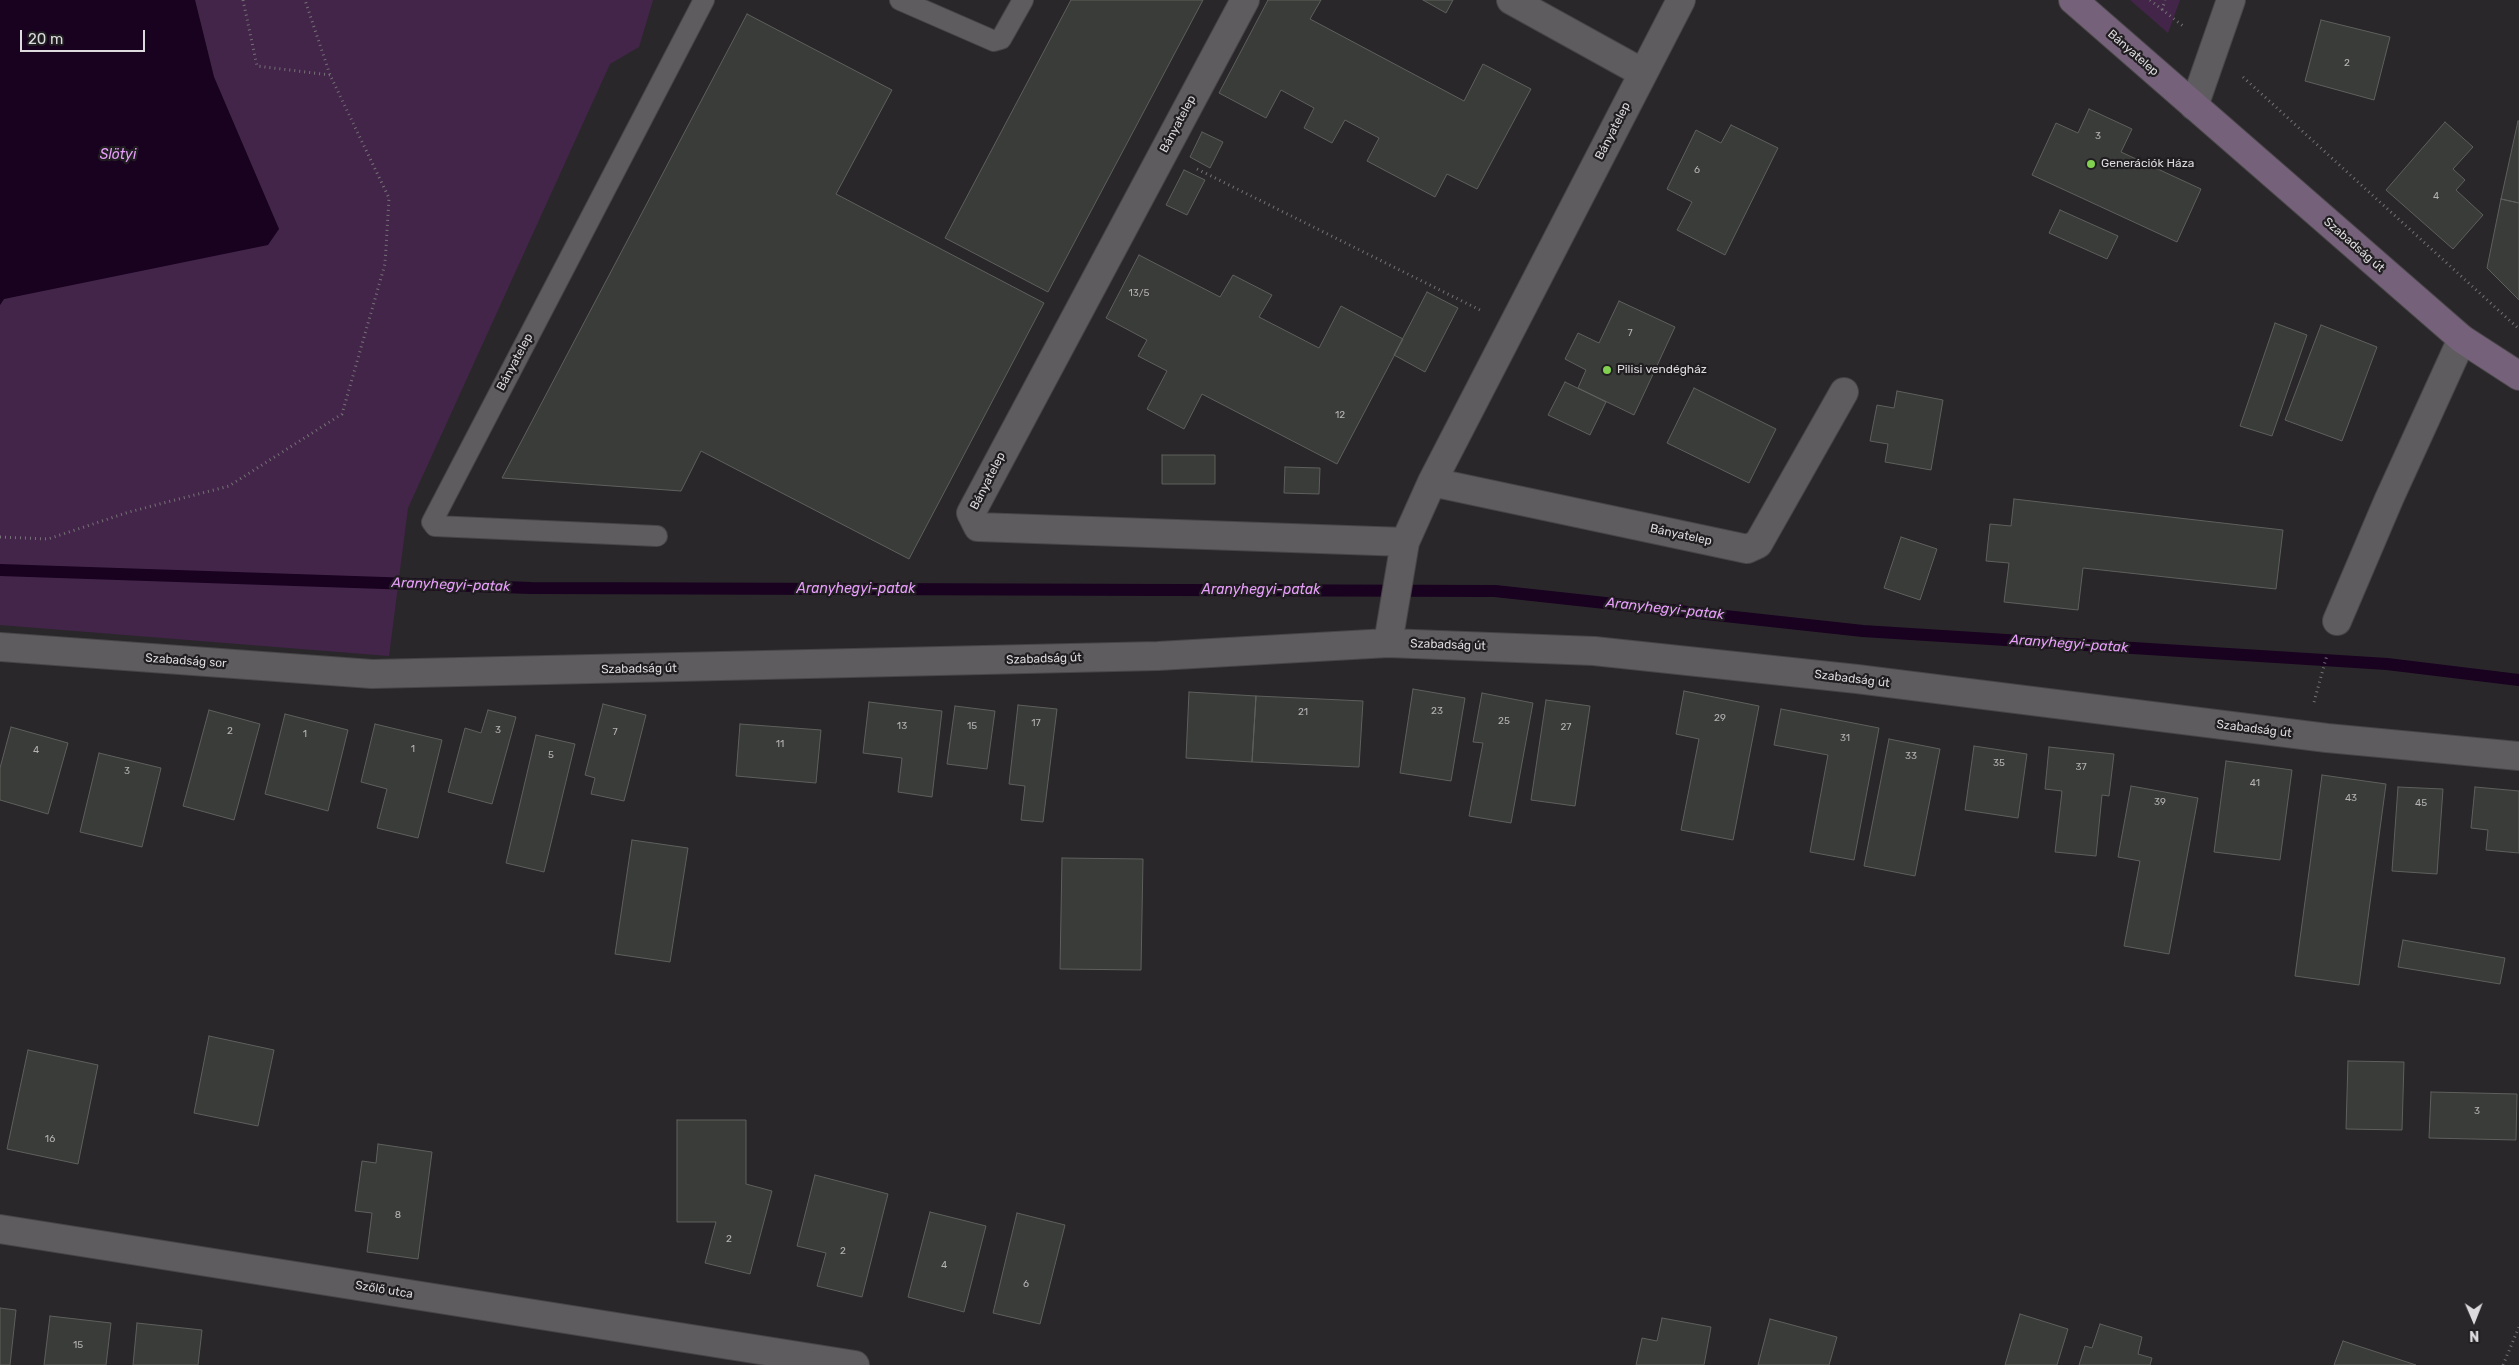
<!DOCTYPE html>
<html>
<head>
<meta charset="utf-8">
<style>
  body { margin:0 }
  #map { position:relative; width:2519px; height:1365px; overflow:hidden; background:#2a272a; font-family:Rubik,sans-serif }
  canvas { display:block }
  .north { position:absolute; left:2449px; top:1295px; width:50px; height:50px; -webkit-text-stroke:4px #201e20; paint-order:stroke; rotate:179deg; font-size:14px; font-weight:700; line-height:20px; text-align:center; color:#dcdadc }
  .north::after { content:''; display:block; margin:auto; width:18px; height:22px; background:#dcdadc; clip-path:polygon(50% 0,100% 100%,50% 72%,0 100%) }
  .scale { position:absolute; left:20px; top:30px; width:125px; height:22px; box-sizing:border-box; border:2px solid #dcdadc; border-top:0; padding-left:6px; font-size:15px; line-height:18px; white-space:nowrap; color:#dcdadc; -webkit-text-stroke:4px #201e20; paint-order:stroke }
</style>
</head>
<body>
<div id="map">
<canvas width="2519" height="1365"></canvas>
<div class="north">N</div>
<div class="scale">20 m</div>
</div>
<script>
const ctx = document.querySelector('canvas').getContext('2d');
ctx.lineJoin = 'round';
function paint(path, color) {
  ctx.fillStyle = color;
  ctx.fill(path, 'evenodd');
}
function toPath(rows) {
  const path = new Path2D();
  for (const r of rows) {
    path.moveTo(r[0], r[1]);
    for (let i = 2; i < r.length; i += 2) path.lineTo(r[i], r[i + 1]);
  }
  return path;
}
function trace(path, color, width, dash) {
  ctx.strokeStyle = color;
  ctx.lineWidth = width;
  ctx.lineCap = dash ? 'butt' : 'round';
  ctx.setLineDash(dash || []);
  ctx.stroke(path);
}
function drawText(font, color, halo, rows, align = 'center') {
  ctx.font = font + ' Rubik,sans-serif';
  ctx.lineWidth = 4.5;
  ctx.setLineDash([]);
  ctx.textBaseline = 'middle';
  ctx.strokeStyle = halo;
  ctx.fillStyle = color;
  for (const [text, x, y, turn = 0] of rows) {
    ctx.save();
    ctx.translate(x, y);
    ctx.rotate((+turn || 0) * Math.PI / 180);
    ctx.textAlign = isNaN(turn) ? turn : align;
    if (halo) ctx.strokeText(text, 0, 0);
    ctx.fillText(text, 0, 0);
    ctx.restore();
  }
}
paint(toPath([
  [195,0,653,0,639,47,610,64,408,508,389,656,0,625,0,305,4,299,279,229,214,77],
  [2130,0,2180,0,2168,33]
]), '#43254a');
paint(toPath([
  [0,0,195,0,214,77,279,229,268,245,4,299,0,305]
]), '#190120');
trace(toPath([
  [0,570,531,588,1495,591,1863,631,2387,664,2519,680]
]), '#190120', 12);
const building = toPath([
  [1071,0,1203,0,1048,292,945,238,1071,0],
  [1268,0,1321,0,1310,19,1464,101,1483,64,1531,89,1477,189,1447,174,1435,197,1367,161,1379,138,1345,120,1332,143,1304,128,1314,108,1281,90,1266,118,1219,93,1268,0],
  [1423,0,1453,0,1446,13,1423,0],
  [747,14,892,90,836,194,1044,303,909,559,701,451,681,491,502,478,747,14],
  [2321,20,2390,37,2374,100,2305,81,2321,20],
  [2089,109,2132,129,2121,152,2201,189,2177,242,2032,175,2056,123,2078,133,2089,109],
  [2518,121,2519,121,2519,203,2501,199,2518,121],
  [2445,122,2473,147,2453,169,2465,180,2456,190,2483,215,2453,249,2386,190,2445,122],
  [1731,125,1778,148,1725,255,1677,230,1692,202,1667,189,1696,130,1721,143,1731,125],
  [1202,132,1223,142,1210,168,1190,157,1202,132],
  [1184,170,1205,180,1187,215,1166,205,1184,170],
  [2501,199,2519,203,2519,300,2487,268,2501,199],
  [2060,210,2118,236,2107,259,2049,233,2060,210],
  [1139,255,1220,297,1233,275,1272,295,1259,317,1319,348,1341,306,1403,339,1337,464,1202,394,1184,429,1147,409,1167,371,1138,356,1147,340,1106,318,1139,255],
  [1427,292,1458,308,1425,372,1394,355,1427,292],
  [1619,301,1675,327,1634,415,1578,388,1586,370,1565,359,1578,333,1599,343,1619,301],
  [2275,323,2307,335,2272,436,2240,426,2275,323],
  [2321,325,2377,347,2342,441,2285,420,2321,325],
  [1565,382,1606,402,1590,435,1548,415,1565,382],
  [1694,388,1776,429,1749,483,1667,443,1694,388],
  [1897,391,1943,400,1931,470,1885,462,1888,444,1870,441,1877,405,1894,408,1897,391],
  [1162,455,1215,455,1215,484,1162,484,1162,455],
  [1285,467,1320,468,1319,494,1284,493,1285,467],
  [2014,499,2283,530,2276,589,2083,568,2078,610,2004,602,2009,563,1986,561,1990,524,2011,526,2014,499],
  [1901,537,1937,549,1920,600,1884,588,1901,537],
  [1413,689,1465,698,1451,781,1400,773,1413,689],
  [1684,691,1759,706,1733,840,1681,830,1699,739,1676,734,1684,691],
  [1189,692,1256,696,1252,762,1186,758,1189,692],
  [1482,693,1533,703,1511,823,1469,816,1483,743,1473,742,1482,693],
  [1256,696,1363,701,1359,767,1252,762,1256,696],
  [1546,700,1590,706,1575,806,1531,800,1546,700],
  [869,702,942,711,932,797,898,792,902,758,863,753,869,702],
  [603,704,646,715,624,801,591,794,595,778,585,775,603,704],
  [1018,705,1057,709,1043,822,1021,820,1025,786,1009,784,1018,705],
  [955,706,995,711,987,769,947,764,955,706],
  [1781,709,1879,728,1854,860,1810,852,1828,755,1774,745,1781,709],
  [209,710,260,724,234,820,183,806,209,710],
  [488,710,516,717,492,804,448,792,465,728,481,733,488,710],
  [285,714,348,730,328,811,265,794,285,714],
  [375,724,442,740,418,838,377,828,387,789,361,782,375,724],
  [740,724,821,730,816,783,736,776,740,724],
  [11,727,68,743,48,814,0,800,0,768,11,727],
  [536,735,575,744,544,872,506,863,536,735],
  [1889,739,1940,749,1915,876,1864,866,1889,739],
  [1974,746,2027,754,2018,818,1965,810,1974,746],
  [2049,747,2114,754,2109,796,2102,795,2096,856,2055,852,2062,791,2045,789,2049,747],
  [99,753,161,768,142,847,80,832,99,753],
  [2226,761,2292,770,2280,860,2214,852,2226,761],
  [2322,775,2386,784,2359,985,2295,976,2322,775],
  [2131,786,2198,798,2169,954,2124,946,2140,861,2118,857,2131,786],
  [2398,787,2443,789,2437,874,2392,871,2398,787],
  [2475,787,2519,791,2519,853,2486,850,2488,830,2471,828,2475,787],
  [632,840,688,848,670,962,615,954,632,840],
  [1062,858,1143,859,1141,970,1060,969,1062,858],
  [2403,940,2505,958,2500,984,2398,967,2403,940],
  [209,1036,274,1050,258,1126,194,1113,209,1036],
  [28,1050,98,1065,78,1164,7,1149,28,1050],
  [2348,1061,2404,1062,2402,1130,2346,1129,2348,1061],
  [2431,1092,2517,1094,2516,1140,2429,1138,2431,1092],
  [677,1120,746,1120,746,1184,772,1191,750,1274,705,1263,716,1222,677,1222,677,1120],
  [378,1144,432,1152,418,1259,367,1252,372,1213,355,1211,362,1161,376,1163,378,1144],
  [815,1175,888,1194,862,1297,817,1286,826,1253,797,1246,815,1175],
  [930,1212,986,1226,964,1312,908,1297,930,1212],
  [1017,1213,1065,1225,1040,1324,993,1313,1017,1213],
  [0,1308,16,1310,10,1365,0,1365,0,1308],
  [2020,1314,2068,1329,2057,1365,2005,1365,2020,1314],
  [50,1316,111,1323,106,1365,44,1365,50,1316],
  [1662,1318,1711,1327,1704,1365,1636,1365,1642,1338,1657,1341,1662,1318],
  [1770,1319,1837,1337,1829,1365,1758,1365,1770,1319],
  [137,1323,202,1330,198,1365,133,1365,137,1323],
  [2100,1324,2142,1337,2138,1354,2152,1358,2150,1365,2079,1365,2085,1346,2092,1348,2100,1324],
  [2343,1341,2416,1365,2334,1365,2343,1341]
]);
paint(building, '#3a3c39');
trace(building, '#5e605d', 1);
const service = toPath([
  [900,0,994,41,1001,39,1023,0],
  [657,536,435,526,432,522,704,0]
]);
const minor = toPath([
  [1245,0,971,513,978,527,1405,542],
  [1511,0,1643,73],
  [2194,106,2231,0],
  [1432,482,1747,549,1758,544,1844,392],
  [2337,621,2389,499,2462,339],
  [1388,643,1405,542,1432,482,1681,0],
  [0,647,372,674,1158,656,1388,643,1594,651,1857,679,2327,738,2519,756],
  [0,1229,855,1365]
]);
const secondary = toPath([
  [2073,0,2462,339,2519,376]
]);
trace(service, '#474547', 22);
trace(minor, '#474547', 30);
trace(secondary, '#474547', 30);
trace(toPath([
  [243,0,257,66,330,75],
  [2150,0,2183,26],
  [2162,10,2165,0],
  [2243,77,2519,329],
  [1197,169,1480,310],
  [0,537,48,539,129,512,229,486,342,414,385,264,389,198,330,75,305,0],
  [2314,702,2327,655],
  [2503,1365,2519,1327]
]), '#747274', 3, [1, 4]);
trace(service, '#5e5c5f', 20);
trace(minor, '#5e5c5f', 28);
trace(secondary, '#75627a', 28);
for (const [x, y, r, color] of [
  [2091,164,5,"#82d04f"],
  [1607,370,5,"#82d04f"]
]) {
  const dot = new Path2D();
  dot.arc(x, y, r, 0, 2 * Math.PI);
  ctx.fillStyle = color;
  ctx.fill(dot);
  trace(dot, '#201e20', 2);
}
drawText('10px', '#b4b2b3', null, [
  ["2",2347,63],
  ["3",2098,136],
  ["6",1697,170],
  ["4",2436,196],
  ["13/5",1139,293],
  ["7",1630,333],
  ["12",1340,415],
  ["23",1437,711],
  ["21",1303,712],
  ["29",1720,718],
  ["25",1504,721],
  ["17",1036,723],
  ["13",902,726],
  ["15",972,726],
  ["27",1566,727],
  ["3",498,730],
  ["2",230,731],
  ["7",615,732],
  ["1",305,734],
  ["31",1845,738],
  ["11",780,744],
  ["1",413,749],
  ["4",36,750],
  ["5",551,755],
  ["33",1911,756],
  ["35",1999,763],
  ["37",2081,767],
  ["3",127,771],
  ["41",2255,783],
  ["43",2351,798],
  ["39",2160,802],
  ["45",2421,803],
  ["3",2477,1111],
  ["16",50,1139],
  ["8",398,1215],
  ["2",729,1239],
  ["2",843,1251],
  ["4",944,1265],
  ["6",1026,1284],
  ["15",78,1345]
]);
drawText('12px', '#dcdadc', '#201e20', [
  ["Bányatelep",2133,53,41],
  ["Bányatelep",1178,124,-62],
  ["Bányatelep",1613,131,-63],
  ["Szabadság út",2354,245,41],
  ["Bányatelep",515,362,-62],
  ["Bányatelep",988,481,-63],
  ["Bányatelep",1681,535,12],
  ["Szabadság út",1448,645,2],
  ["Szabadság út",1044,659,-2],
  ["Szabadság sor",186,661,4],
  ["Szabadság út",639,669,-1],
  ["Szabadság út",1852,679,7],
  ["Szabadság út",2254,729,7],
  ["Szőlő utca",384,1290,9]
]);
drawText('12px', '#dcdadc', '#201e20', [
  ["Generációk Háza",2101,164],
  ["Pilisi vendégház",1617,370]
], 'left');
drawText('italic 14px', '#e89efb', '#201e20', [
  ["Slötyi",118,155],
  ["Aranyhegyi-patak",451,585,2],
  ["Aranyhegyi-patak",856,589],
  ["Aranyhegyi-patak",1261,590],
  ["Aranyhegyi-patak",1665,609,6],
  ["Aranyhegyi-patak",2069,644,4]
]);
</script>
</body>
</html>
